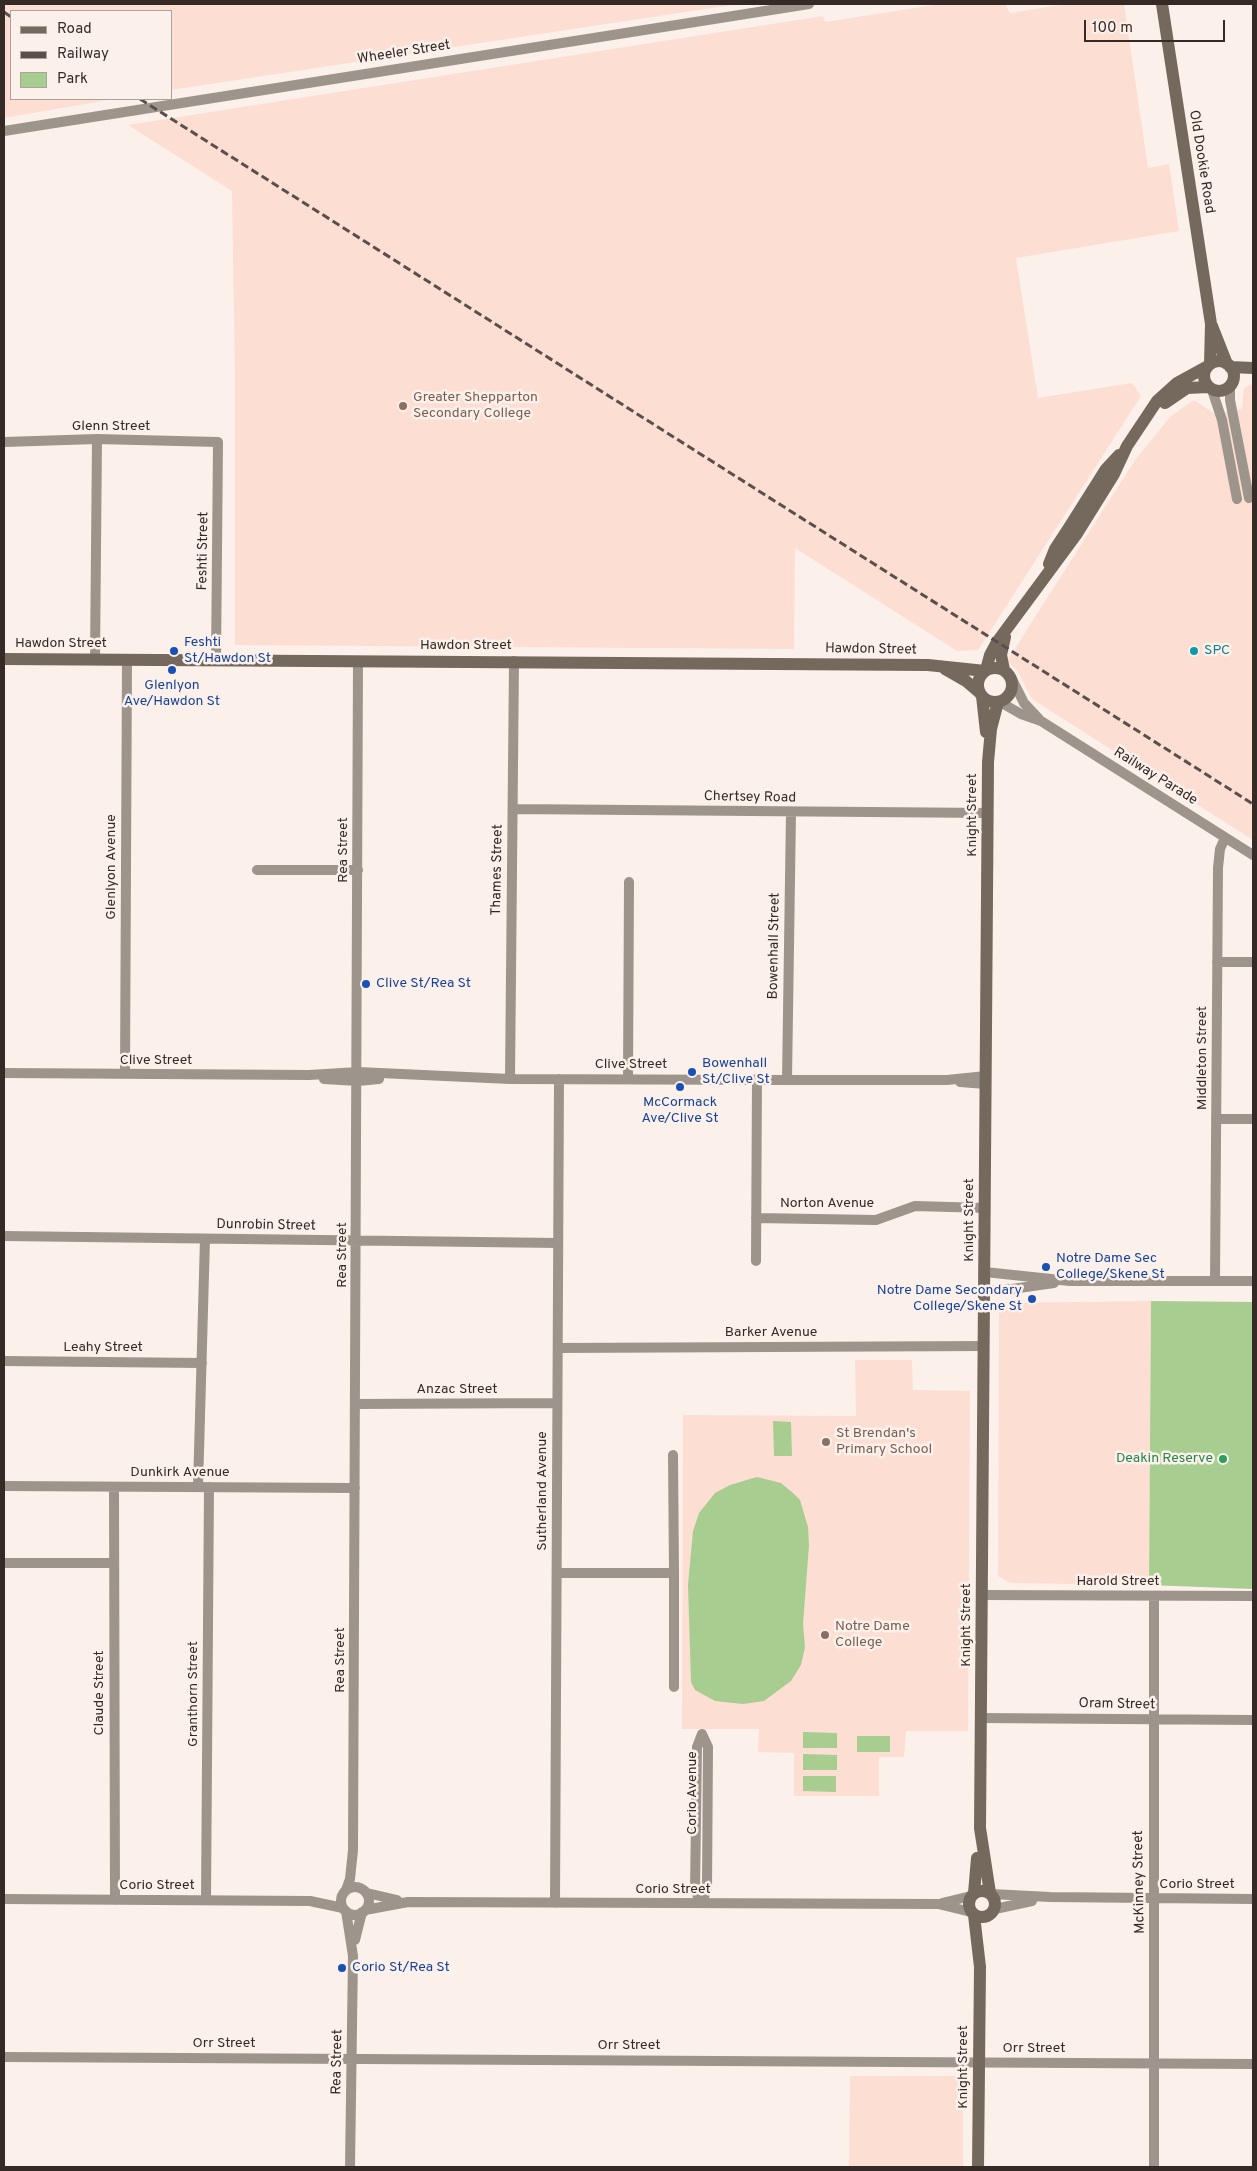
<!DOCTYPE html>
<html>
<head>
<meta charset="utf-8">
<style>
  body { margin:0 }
  #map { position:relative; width:1257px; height:2171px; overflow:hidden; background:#fcf0eb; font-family:Overpass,sans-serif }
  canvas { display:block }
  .frame { position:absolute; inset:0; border:5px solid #352a25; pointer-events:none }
  .legend { position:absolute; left:10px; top:10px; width:162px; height:90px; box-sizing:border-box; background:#fcf0eb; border:1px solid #aca19c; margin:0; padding:6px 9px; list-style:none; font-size:15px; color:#352a25 }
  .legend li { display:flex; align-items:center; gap:10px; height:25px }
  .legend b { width:25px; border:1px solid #aca19c }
  .scale { position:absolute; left:1084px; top:20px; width:141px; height:22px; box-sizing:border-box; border:2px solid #352a25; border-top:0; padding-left:6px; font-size:15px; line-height:18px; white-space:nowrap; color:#352a25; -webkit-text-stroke:4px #fcf0eb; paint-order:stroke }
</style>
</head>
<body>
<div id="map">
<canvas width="1257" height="2171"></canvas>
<div class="frame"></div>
<ul class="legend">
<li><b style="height:6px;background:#74695c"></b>Road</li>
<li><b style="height:6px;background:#5a4f4a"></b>Railway</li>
<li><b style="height:14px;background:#a8cd91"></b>Park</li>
</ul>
<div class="scale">100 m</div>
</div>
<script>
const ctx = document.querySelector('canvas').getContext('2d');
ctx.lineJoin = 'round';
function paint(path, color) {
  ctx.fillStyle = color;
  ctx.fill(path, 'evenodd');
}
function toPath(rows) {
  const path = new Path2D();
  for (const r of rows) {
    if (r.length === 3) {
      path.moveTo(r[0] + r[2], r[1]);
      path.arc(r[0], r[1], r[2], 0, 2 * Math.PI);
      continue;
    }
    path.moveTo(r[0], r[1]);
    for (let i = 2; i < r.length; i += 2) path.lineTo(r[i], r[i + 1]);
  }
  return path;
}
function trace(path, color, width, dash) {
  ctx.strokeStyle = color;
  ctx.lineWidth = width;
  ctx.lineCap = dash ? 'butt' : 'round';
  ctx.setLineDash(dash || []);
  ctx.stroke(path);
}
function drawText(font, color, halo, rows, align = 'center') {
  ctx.font = font + ' Overpass,sans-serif';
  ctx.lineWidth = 5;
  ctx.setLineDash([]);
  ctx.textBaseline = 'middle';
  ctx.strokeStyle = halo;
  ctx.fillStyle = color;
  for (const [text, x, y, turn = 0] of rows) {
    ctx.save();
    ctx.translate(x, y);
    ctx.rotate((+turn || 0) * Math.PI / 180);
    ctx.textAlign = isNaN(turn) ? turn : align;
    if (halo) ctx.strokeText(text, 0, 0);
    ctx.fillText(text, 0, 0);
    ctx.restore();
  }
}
paint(toPath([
  [4,4,738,4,171,90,171,11,11,11,11,99,114,99,4,118],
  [940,4,1005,4,1010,13,1067,4,1124,4,1148,168,1169,164,1179,231,1016,258,1038,398,1132,383,1141,396,978,650,957,651,795,548,794,649,235,645,235,378,232,191,128,125,823,16,825,22],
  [1253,384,1253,840,1032,699,1017,670,1007,661,1135,460,1171,416,1194,400,1215,414,1242,409,1244,388],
  [1151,1301,1149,1585,1010,1583,998,1576,999,1306,1002,1303],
  [855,1360,912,1360,913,1390,970,1391,968,1731,906,1731,904,1757,879,1757,879,1796,794,1796,794,1753,758,1752,759,1729,682,1729,683,1415,856,1416],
  [850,2076,963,2076,963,2167,849,2167]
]), '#fcded3');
paint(toPath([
  [1151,1301,1253,1302,1253,1589,1149,1585],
  [773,1421,791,1422,792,1456,774,1456],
  [757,1477,781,1483,794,1494,800,1500,808,1527,809,1545,803,1624,805,1647,801,1665,791,1681,764,1701,743,1704,715,1701,695,1690,691,1682,688,1585,693,1531,699,1513,715,1493,730,1485],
  [803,1732,837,1733,837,1748,803,1748],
  [857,1736,890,1736,890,1752,857,1752],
  [803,1754,837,1755,837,1770,803,1770],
  [803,1776,836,1776,836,1792,803,1791]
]), '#a8cd91');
trace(toPath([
  [4,131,809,4],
  [1230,385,1230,400,1249,498],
  [1212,390,1222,420,1237,499],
  [4,442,97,439,218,442,216,661],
  [95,659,97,439],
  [1011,677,1024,703,1039,719],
  [1000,702,1021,714,1041,721,1253,855],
  [513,809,988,813],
  [257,870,358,870],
  [1217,962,1253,962],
  [4,1073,309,1075,358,1072,510,1079,787,1080,947,1080,986,1076],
  [125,1074,127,660],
  [324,1079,358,1081,379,1079],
  [510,1079,514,661],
  [628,1079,629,882],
  [787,1080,791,812],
  [960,1082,986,1084],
  [1216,1119,1253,1119],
  [756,1218,876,1220,915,1206,985,1208],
  [4,1236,558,1243],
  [756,1261,757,1079],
  [985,1272,1070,1281,1253,1281],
  [1215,1280,1218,868,1220,849,1225,838],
  [984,1290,998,1291,1054,1283],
  [558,1348,984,1346],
  [4,1361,202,1363],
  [356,1404,557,1403],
  [673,1455,674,1573],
  [4,1486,355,1488],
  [114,1487,115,1900],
  [198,1487,205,1239],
  [4,1563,113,1563],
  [557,1573,674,1573,674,1687],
  [982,1595,1253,1596],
  [981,1718,1253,1720],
  [355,1901,14],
  [346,1890,350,1879,353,1850,358,661],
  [367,1893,397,1900],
  [991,1894,1050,1897,1253,1899],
  [4,1899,310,1901,343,1908],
  [206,1900,209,1487],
  [555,1903,559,1079],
  [701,1903,695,1890,697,1747,702,1734],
  [701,1903,707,1890,708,1747,702,1734],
  [942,1903,971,1896],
  [995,1909,1032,1901],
  [365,1910,408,1902,938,1904,971,1912],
  [346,1911,353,1956,350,2167],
  [355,1940,362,1912],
  [4,2057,1253,2064],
  [1154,2167,1154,1596]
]), '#9d958c', 10);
trace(toPath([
  [1162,4,1211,324,1210,364],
  [1212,326,1227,364],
  [1219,376,15],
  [1230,367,1253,368],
  [1165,403,1187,388,1208,387],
  [1049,564,1055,549,1070,526,1106,469,1119,455],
  [4,659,928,665,985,671],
  [995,685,17],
  [945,669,966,681,980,693],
  [986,670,990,655,997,642,1076,535,1114,474,1127,446,1157,401,1177,383,1208,366],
  [1004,670,1001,655,1005,637],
  [982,696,986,732],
  [982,1904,13],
  [974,1893,977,1858],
  [990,1893,980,1828,988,762,991,729,998,702],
  [974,1915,980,1967,978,2167]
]), '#74695c', 12);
trace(toPath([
  [4,12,11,17],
  [140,99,1253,804]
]), '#5a4f4a', 3, [8, 4]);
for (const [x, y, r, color] of [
  [403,406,5,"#8d6e63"],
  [174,651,5,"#1a4fb4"],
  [1194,651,5,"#0f9aa8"],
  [172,670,5,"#1a4fb4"],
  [366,984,5,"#1a4fb4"],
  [692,1072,5,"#1a4fb4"],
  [680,1087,5,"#1a4fb4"],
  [1046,1267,5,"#1a4fb4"],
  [1032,1299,5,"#1a4fb4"],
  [826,1442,5,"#8d6e63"],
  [1223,1459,5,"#2e9e5b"],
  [825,1635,5,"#8d6e63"],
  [342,1968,5,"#1a4fb4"]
]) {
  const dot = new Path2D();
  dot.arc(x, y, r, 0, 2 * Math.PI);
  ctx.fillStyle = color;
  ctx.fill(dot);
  trace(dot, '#fcf0eb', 2);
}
drawText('14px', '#352a25', '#fcf0eb', [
  ["Wheeler Street",404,53,-9],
  ["Old Dookie Road",1201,162,81],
  ["Glenn Street",111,427],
  ["Feshti Street",204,551,-89],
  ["Hawdon Street",61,644],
  ["Hawdon Street",466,646],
  ["Hawdon Street",871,650,1],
  ["Railway Parade",1155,777,32],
  ["Chertsey Road",750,798,1],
  ["Knight Street",973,815,-90],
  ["Rea Street",344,850,-90],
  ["Glenlyon Avenue",112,867,-90],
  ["Thames Street",498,870,-89],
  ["Bowenhall Street",775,946,-89],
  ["Middleton Street",1203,1058,-90],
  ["Clive Street",156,1061],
  ["Clive Street",631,1065],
  ["Norton Avenue",827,1204],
  ["Knight Street",970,1220,-90],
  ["Dunrobin Street",266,1226,1],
  ["Rea Street",343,1255,-90],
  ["Barker Avenue",771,1333],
  ["Leahy Street",103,1348],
  ["Anzac Street",457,1390],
  ["Dunkirk Avenue",180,1473],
  ["Sutherland Avenue",543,1491,-90],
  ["Harold Street",1118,1582],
  ["Knight Street",967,1625,-90],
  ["Rea Street",341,1660,-90],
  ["Claude Street",100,1693,-90],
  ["Granthorn Street",194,1694,-90],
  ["Oram Street",1117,1705,1],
  ["Corio Avenue",693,1793,-90],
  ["McKinney Street",1140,1882,-91],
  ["Corio Street",1197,1885],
  ["Corio Street",157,1886],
  ["Corio Street",673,1890],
  ["Orr Street",224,2044],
  ["Orr Street",629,2046],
  ["Orr Street",1034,2049],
  ["Rea Street",338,2062,-89],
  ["Knight Street",964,2067,-90]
]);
drawText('14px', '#785e54', '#fcf0eb', [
  ["Greater Shepparton",413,398],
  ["Secondary College",413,414],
  ["St Brendan's",836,1434],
  ["Primary School",836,1450],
  ["Notre Dame",835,1627],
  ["College",835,1643]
], 'left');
drawText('14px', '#164399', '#fcf0eb', [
  ["Feshti",184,643],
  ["St/Hawdon St",184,659],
  ["Glenlyon",172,686,"center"],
  ["Ave/Hawdon St",172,702,"center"],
  ["Clive St/Rea St",376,984],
  ["Bowenhall",702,1064],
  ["St/Clive St",702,1080],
  ["McCormack",680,1103,"center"],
  ["Ave/Clive St",680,1119,"center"],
  ["Notre Dame Sec",1056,1259],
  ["College/Skene St",1056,1275],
  ["Notre Dame Secondary",1022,1291,"right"],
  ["College/Skene St",1022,1307,"right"],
  ["Corio St/Rea St",352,1968]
], 'left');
drawText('14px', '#0d838f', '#fcf0eb', [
  ["SPC",1204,651]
], 'left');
drawText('14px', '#27864d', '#fcf0eb', [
  ["Deakin Reserve",1213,1459]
], 'right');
</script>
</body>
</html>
